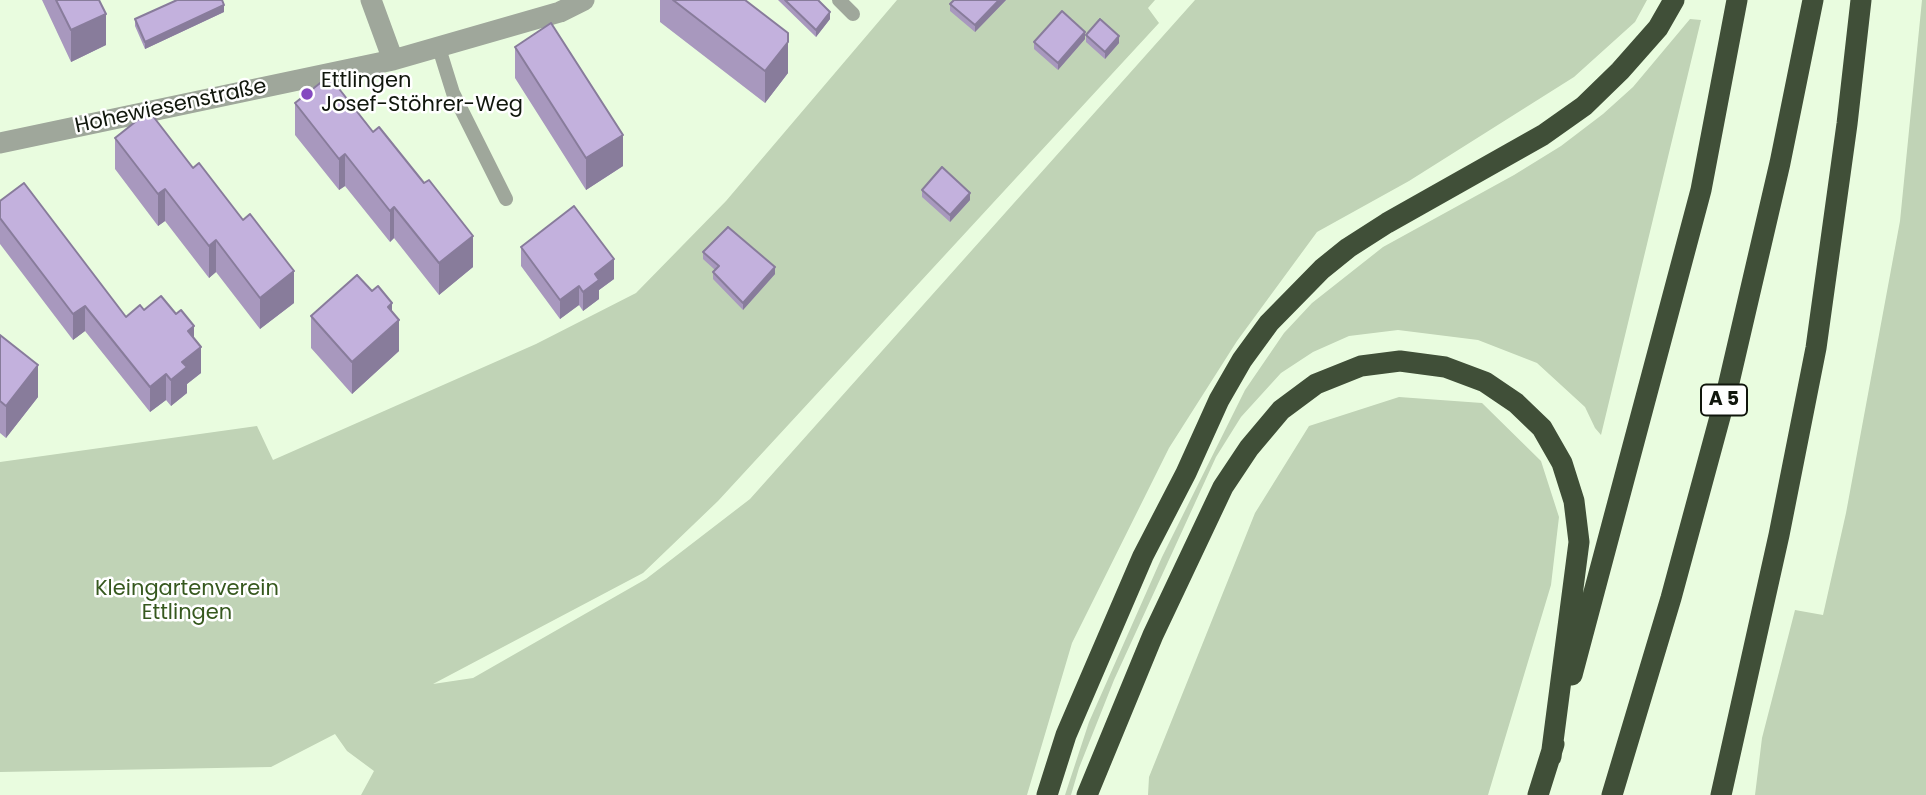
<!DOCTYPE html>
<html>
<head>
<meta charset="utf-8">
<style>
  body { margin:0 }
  canvas { display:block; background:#e9fcdf }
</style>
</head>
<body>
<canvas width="1926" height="795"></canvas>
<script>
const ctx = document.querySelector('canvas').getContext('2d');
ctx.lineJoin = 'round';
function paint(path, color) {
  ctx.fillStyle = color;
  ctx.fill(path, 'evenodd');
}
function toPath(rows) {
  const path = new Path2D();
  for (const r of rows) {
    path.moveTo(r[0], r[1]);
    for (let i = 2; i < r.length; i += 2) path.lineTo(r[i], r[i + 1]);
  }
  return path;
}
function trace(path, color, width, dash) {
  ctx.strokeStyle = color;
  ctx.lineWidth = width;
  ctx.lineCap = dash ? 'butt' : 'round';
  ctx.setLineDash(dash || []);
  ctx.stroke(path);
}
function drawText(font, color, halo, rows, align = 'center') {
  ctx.font = font + ' Poppins,sans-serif';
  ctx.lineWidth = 5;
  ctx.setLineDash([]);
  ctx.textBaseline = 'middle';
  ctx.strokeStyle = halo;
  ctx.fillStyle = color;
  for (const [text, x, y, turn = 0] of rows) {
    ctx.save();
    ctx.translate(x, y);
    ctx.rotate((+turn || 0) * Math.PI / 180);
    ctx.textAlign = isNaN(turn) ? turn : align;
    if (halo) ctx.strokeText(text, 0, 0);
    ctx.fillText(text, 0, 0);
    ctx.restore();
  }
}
paint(toPath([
  [897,0,1155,0,1148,8,1159,23,718,501,643,573,433,684,473,678,646,579,750,499,1195,0,1647,0,1635,22,1574,77,1409,181,1317,232,1237,341,1169,448,1072,643,1027,795,361,795,374,771,347,751,335,734,271,767,0,772,0,462,257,426,273,460,536,344,636,293,726,201],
  [1922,0,1926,0,1926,795,1755,795,1762,738,1795,610,1823,615,1846,513,1900,221],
  [1690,19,1701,20,1601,435,1595,428,1585,407,1537,363,1478,340,1398,330,1349,336,1313,352,1281,373,1241,417,1216,457,1114,680,1079,768,1071,795,1065,795,1089,722,1162,557,1245,390,1284,333,1312,303,1383,247,1514,175,1561,146,1603,114,1633,87],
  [1399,397,1482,403,1541,461,1559,517,1551,585,1488,795,1148,795,1149,777,1255,513,1309,426]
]), '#c0d3b6');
trace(toPath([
  [839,0,853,14],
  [439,48,453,93,506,199]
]), '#9fa79b', 14);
trace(toPath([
  [371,0,393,60],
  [0,143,393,60,560,12,584,0]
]), '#9fa79b', 21);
trace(toPath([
  [1572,675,1701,190,1737,0],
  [1047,795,1066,735,1143,556,1186,473,1219,400,1242,360,1269,323,1322,269,1348,248,1387,223,1543,135,1584,106,1620,71,1658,28,1674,0],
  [1087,795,1153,635,1223,487,1249,448,1281,410,1316,384,1361,366,1400,361,1445,367,1485,382,1516,403,1542,428,1562,463,1574,501,1579,542,1551,757],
  [1538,795,1554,744],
  [1612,795,1671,598,1727,391,1780,163,1813,0],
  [1721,795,1779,535,1816,348,1847,124,1861,0]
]), '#404f38', 21);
paint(toPath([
  [42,0,99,0,106,45,71,62],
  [660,0,745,0,788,73,765,103,660,22],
  [778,0,818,0,830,19,816,37],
  [954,0,1006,0,975,32,950,11,950,4],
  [224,12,145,49,135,26,135,19],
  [1086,35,1119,43,1105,59,1086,42],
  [1085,39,1058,70,1034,49,1034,42],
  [515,47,623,166,586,190,515,78],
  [295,103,373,132,473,267,439,295,394,238,390,242,345,186,339,190,295,135],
  [115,138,294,303,260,329,216,272,209,278,165,221,158,226,115,169],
  [922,190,970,200,950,222,922,197],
  [0,201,126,317,144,310,194,338,201,373,187,384,187,393,171,406,166,400,150,412,85,331,73,340,0,244],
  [521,247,614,279,599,290,599,299,583,311,579,305,560,319,521,266],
  [703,252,775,274,743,310,713,279,713,272,715,270,703,259],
  [392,312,399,351,352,394,311,348,311,316],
  [0,335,38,397,6,438,0,433]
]), '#a898be');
paint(toPath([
  [999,0,1006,0,975,32,975,25],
  [224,5,224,12,145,49,145,42],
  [830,12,830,19,816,37,816,30],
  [106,14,106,45,71,62,71,30],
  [1085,32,1085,39,1058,70,1058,63],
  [1119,36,1119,43,1105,59,1105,52],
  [788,42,788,73,765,103,765,71],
  [623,135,623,166,586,190,586,158],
  [345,154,345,186,339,190,339,159],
  [165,189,165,221,158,226,158,194],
  [970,193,970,200,950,222,950,215],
  [394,207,394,238,390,242,390,211],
  [473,236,473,267,439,295,439,263],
  [216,240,216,272,209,278,209,246],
  [614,259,614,279,599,290,599,299,583,311,583,292,595,274],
  [775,267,775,274,743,310,743,303],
  [294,271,294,303,260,329,260,298],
  [579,286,579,305,560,319,560,300],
  [392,303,392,326,399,320,399,351,352,394,352,362,388,307],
  [85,306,85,331,73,340,73,314],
  [194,326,194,352,188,331],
  [201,347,201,373,187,384,187,393,171,406,171,380,182,362],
  [38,365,38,397,6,438,6,406],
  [166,374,166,400,150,412,150,387]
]), '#887c9b');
const building = toPath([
  [56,0,99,0,106,14,71,30,56,0],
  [177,0,222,0,224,5,145,42,135,19,177,0],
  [673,0,745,0,788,33,788,42,765,71,673,0],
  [785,0,818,0,830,12,816,30,785,0],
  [954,0,999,0,975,25,950,4,954,0],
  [1062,11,1085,32,1058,63,1034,42,1062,11],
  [1100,19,1119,36,1105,52,1086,35,1100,19],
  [551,23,623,135,586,158,515,47,551,23],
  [329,76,373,132,379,127,424,183,429,180,473,236,439,263,394,207,390,211,345,154,339,159,295,103,329,76],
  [149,111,193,168,199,163,243,220,250,214,294,271,260,298,216,240,209,246,165,189,158,194,115,138,149,111],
  [942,167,970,193,950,215,922,190,942,167],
  [24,183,126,317,140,305,144,310,161,296,176,314,181,310,194,326,188,331,201,347,182,362,187,367,171,380,166,374,150,387,85,306,73,314,0,218,0,201,24,183],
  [574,206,614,259,595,274,599,280,583,292,579,286,560,300,521,247,574,206],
  [728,227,775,267,743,303,713,272,719,266,703,252,728,227],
  [357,275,372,291,378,286,392,303,388,307,399,320,352,362,311,316,357,275],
  [0,335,38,365,6,406,0,401,0,335]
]);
paint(building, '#c3b1dd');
trace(building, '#887c9b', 2);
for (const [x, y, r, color] of [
  [307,94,7,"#854ac0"]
]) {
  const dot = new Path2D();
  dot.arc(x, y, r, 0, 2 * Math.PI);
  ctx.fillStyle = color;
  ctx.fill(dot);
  trace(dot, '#fff', 2.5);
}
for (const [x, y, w] of [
  [1724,400,46]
]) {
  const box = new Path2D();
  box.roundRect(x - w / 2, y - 15.5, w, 31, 5);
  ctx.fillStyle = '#fff';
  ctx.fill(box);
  trace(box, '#10160c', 2);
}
drawText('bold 19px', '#10160c', null, [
  ["A 5",1724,400]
]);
drawText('21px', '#10160c', '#fff', [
  ["Ettlingen",321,82],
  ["Josef-Stöhrer-Weg",321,106]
], 'left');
drawText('21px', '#10160c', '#fff', [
  ["Hohewiesenstraße",171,107,-12]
]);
drawText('21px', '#36581e', '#fff', [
  ["Kleingartenverein",187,590],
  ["Ettlingen",187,614]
]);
</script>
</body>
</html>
